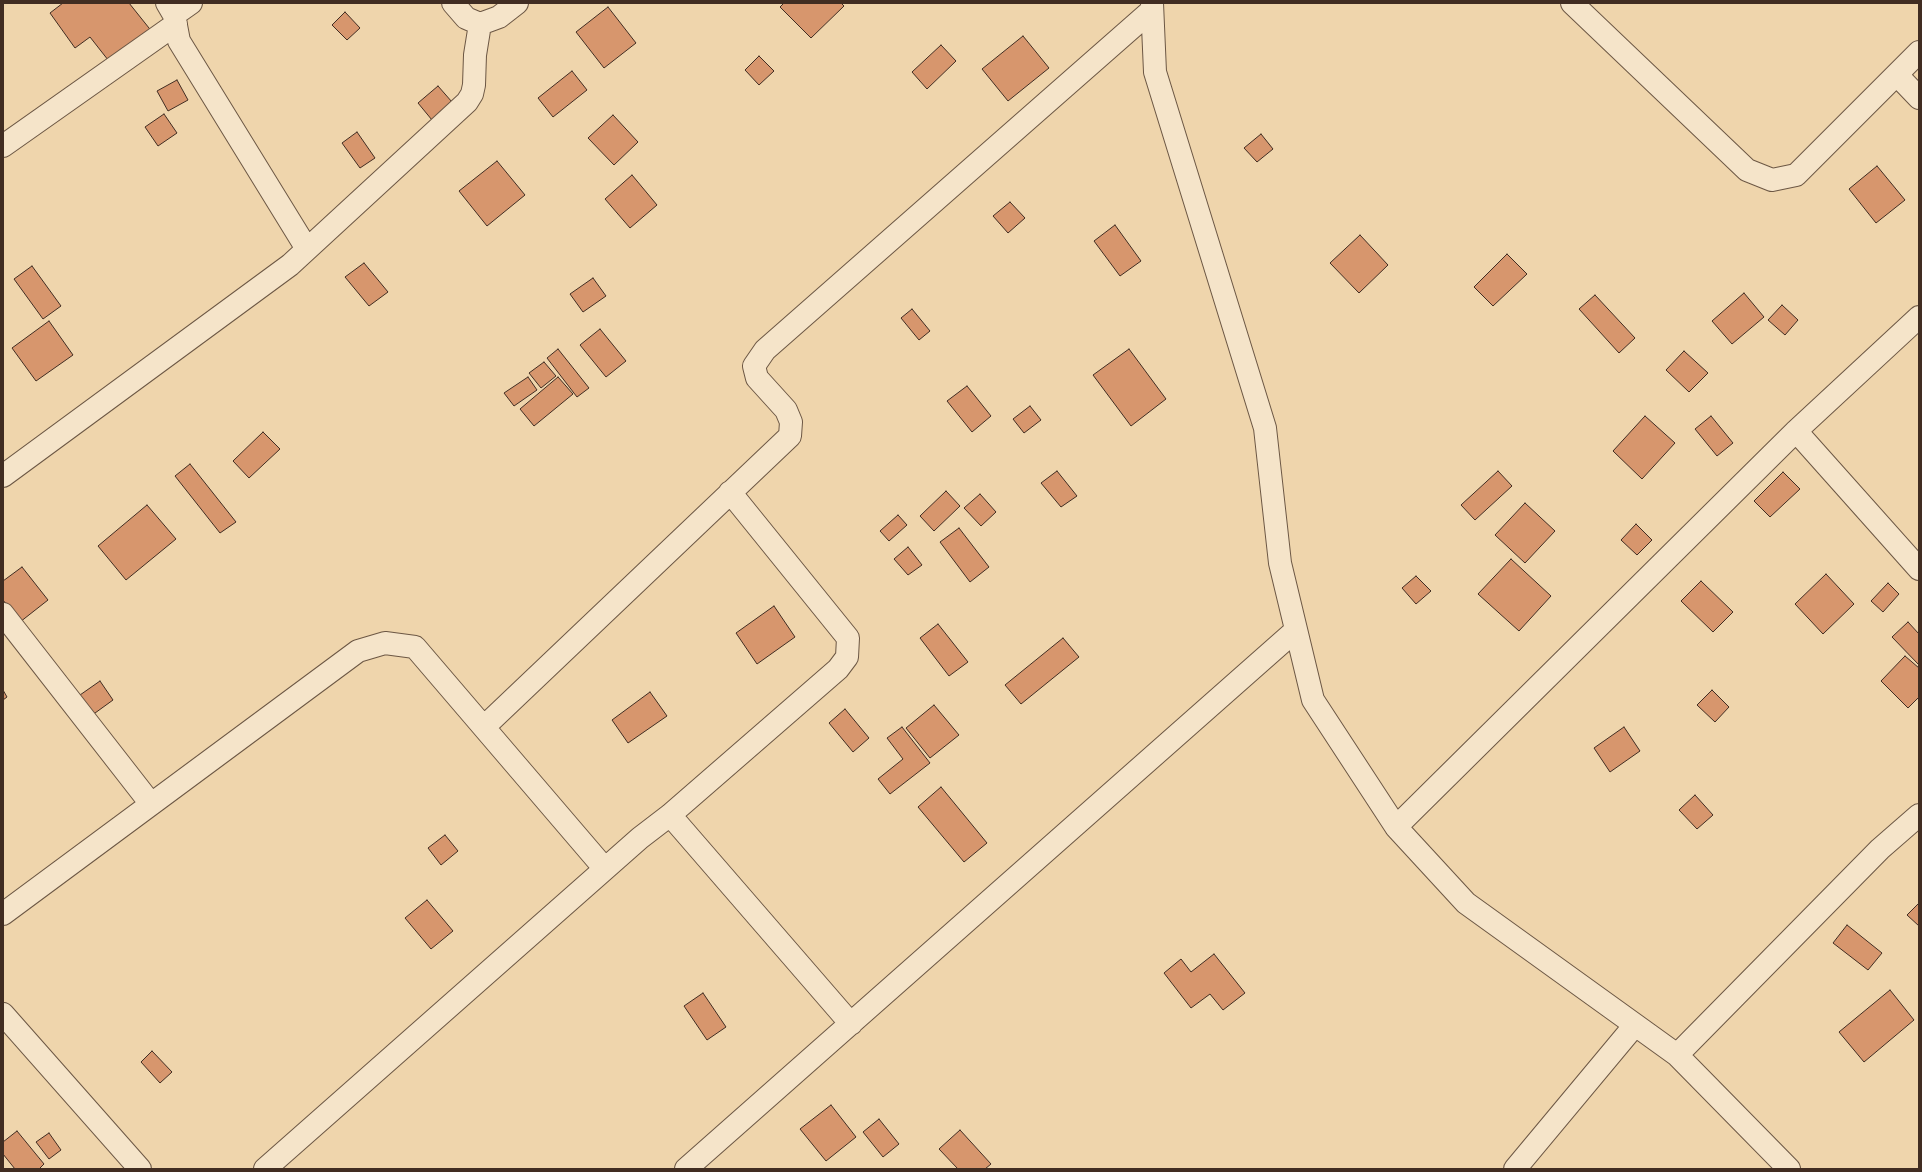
<!DOCTYPE html>
<html>
<head>
<meta charset="utf-8">
<style>
  body { margin:0 }
  #map { position:relative; width:1922px; height:1172px; overflow:hidden; background:#efd5ac; font-family:"IM FELL French Canon",serif }
  canvas { display:block }
  .frame { position:absolute; inset:0; border:4px solid #412d22; pointer-events:none }
</style>
</head>
<body>
<div id="map">
<canvas width="1922" height="1172"></canvas>
<div class="frame"></div>
</div>
<script>
const ctx = document.querySelector('canvas').getContext('2d');
ctx.lineJoin = 'round';
function paint(path, color) {
  ctx.fillStyle = color;
  ctx.fill(path, 'evenodd');
}
function toPath(rows) {
  const path = new Path2D();
  for (const r of rows) {
    path.moveTo(r[0], r[1]);
    for (let i = 2; i < r.length; i += 2) path.lineTo(r[i], r[i + 1]);
  }
  return path;
}
function trace(path, color, width, dash) {
  ctx.strokeStyle = color;
  ctx.lineWidth = width;
  ctx.lineCap = dash ? 'butt' : 'round';
  ctx.setLineDash(dash || []);
  ctx.stroke(path);
}
const building = toPath([
  [63,3,129,3,153,33,112,65,90,37,75,48,50,13,63,3],
  [784,3,841,3,844,6,811,38,780,7,784,3],
  [608,7,636,43,604,68,576,32,608,7],
  [345,12,360,28,347,40,332,25,345,12],
  [1023,36,1049,68,1008,101,982,69,1023,36],
  [941,45,956,61,927,89,912,72,941,45],
  [759,56,774,71,759,85,745,70,759,56],
  [572,71,587,90,553,117,538,98,572,71],
  [177,80,188,100,168,111,157,91,177,80],
  [438,86,452,102,432,120,418,103,438,86],
  [164,114,177,133,158,146,145,127,164,114],
  [613,115,638,142,614,165,588,138,613,115],
  [357,132,375,158,360,168,342,143,357,132],
  [1261,134,1273,149,1257,162,1244,148,1261,134],
  [497,161,525,195,487,226,459,191,497,161],
  [1877,166,1905,200,1876,223,1849,189,1877,166],
  [632,175,657,205,630,228,605,199,632,175],
  [1010,202,1025,218,1008,233,993,216,1010,202],
  [1115,225,1141,261,1120,276,1094,241,1115,225],
  [1360,235,1388,265,1359,293,1330,263,1360,235],
  [1507,254,1527,274,1493,306,1474,287,1507,254],
  [364,263,388,292,369,306,345,277,364,263],
  [32,266,61,306,43,319,14,279,32,266],
  [593,278,606,296,583,312,570,294,593,278],
  [1744,293,1764,317,1732,344,1712,321,1744,293],
  [1595,295,1635,338,1619,353,1579,309,1595,295],
  [1782,305,1798,320,1785,335,1768,320,1782,305],
  [912,309,930,331,919,340,901,318,912,309],
  [49,321,73,355,36,381,12,348,49,321],
  [600,329,626,361,606,377,580,345,600,329],
  [558,349,589,388,577,397,547,358,558,349],
  [1129,349,1166,399,1131,426,1093,375,1129,349],
  [1684,351,1708,373,1689,392,1666,370,1684,351],
  [544,362,556,376,541,388,529,373,544,362],
  [528,377,537,390,514,406,504,393,528,377],
  [558,377,573,394,534,426,520,409,558,377],
  [967,386,991,416,972,432,947,401,967,386],
  [1030,406,1041,420,1024,433,1013,419,1030,406],
  [1645,416,1675,443,1642,479,1613,451,1645,416],
  [1711,416,1733,443,1717,456,1695,429,1711,416],
  [263,432,280,449,249,478,233,461,263,432],
  [190,464,236,522,220,533,175,476,190,464],
  [1057,471,1077,496,1061,507,1041,483,1057,471],
  [1498,471,1512,486,1475,520,1461,505,1498,471],
  [1783,472,1800,489,1770,517,1754,501,1783,472],
  [946,491,960,506,934,531,920,516,946,491],
  [980,494,996,512,981,526,964,508,980,494],
  [1525,503,1555,531,1525,563,1495,535,1525,503],
  [147,505,176,539,126,580,98,546,147,505],
  [898,515,907,525,889,541,880,531,898,515],
  [1636,524,1652,540,1637,555,1621,540,1636,524],
  [959,528,989,567,970,582,940,542,959,528],
  [908,547,922,565,908,575,894,559,908,547],
  [1511,559,1551,596,1519,631,1478,594,1511,559],
  [22,567,48,600,20,622,3,600,3,581,22,567],
  [1826,574,1854,604,1823,634,1795,604,1826,574],
  [1416,576,1431,591,1416,604,1402,588,1416,576],
  [1701,581,1733,612,1713,632,1681,601,1701,581],
  [1888,583,1899,594,1883,612,1871,601,1888,583],
  [774,606,795,637,757,664,736,633,774,606],
  [1908,622,1919,634,1919,665,1892,637,1908,622],
  [938,624,968,662,949,676,920,638,938,624],
  [1063,638,1079,657,1021,704,1005,685,1063,638],
  [1905,656,1919,668,1919,697,1908,708,1881,681,1905,656],
  [100,681,113,700,84,721,70,702,100,681],
  [3,690,7,697,3,700,3,690],
  [1712,690,1729,707,1715,722,1697,705,1712,690],
  [650,692,667,716,628,743,612,720,650,692],
  [934,705,959,735,930,758,906,728,934,705],
  [845,709,869,738,853,752,829,723,845,709],
  [902,727,930,763,890,794,878,779,903,759,887,738,902,727],
  [1624,727,1640,751,1610,772,1594,748,1624,727],
  [941,787,987,843,964,862,918,807,941,787],
  [1695,795,1713,815,1697,829,1679,810,1695,795],
  [445,835,458,851,441,865,428,848,445,835],
  [427,900,453,931,431,949,405,918,427,900],
  [1919,903,1919,926,1907,915,1919,903],
  [1847,925,1882,953,1868,970,1833,943,1847,925],
  [1214,954,1245,993,1223,1010,1210,994,1191,1008,1164,973,1181,959,1191,972,1214,954],
  [1890,990,1914,1020,1864,1062,1839,1032,1890,990],
  [703,993,726,1027,707,1040,684,1006,703,993],
  [152,1051,172,1072,160,1083,141,1062,152,1051],
  [831,1105,856,1137,826,1161,800,1129,831,1105],
  [879,1119,899,1144,883,1157,863,1132,879,1119],
  [960,1130,991,1164,985,1169,958,1169,939,1149,960,1130],
  [17,1131,44,1164,39,1169,15,1169,3,1154,3,1142,17,1131],
  [49,1133,61,1150,49,1159,36,1142,49,1133]
]);
paint(building, '#d7966d');
trace(building, '#412d22', 1);
const street = toPath([
  [167,3,174,15,179,41,307,249],
  [453,3,466,18,480,24,499,17,517,3],
  [1152,3,1155,72,1265,428,1280,563,1313,700,1396,827,1466,903,1677,1055,1789,1169],
  [1572,3,1747,170,1772,180,1796,175,1919,52],
  [174,15,191,3],
  [1897,75,1919,98],
  [3,146,176,24],
  [1796,431,1919,569],
  [3,476,290,265,467,102,472,94,474,85,475,55,480,24],
  [3,614,151,804],
  [484,727,790,436,791,422,786,410,757,378,754,366,765,350,1152,10],
  [670,815,851,1024],
  [1396,827,1796,431,1919,317],
  [3,914,358,651,385,643,415,647,605,869],
  [3,1014,140,1169],
  [1677,1055,1880,849,1919,815],
  [265,1169,640,838,670,815,838,669,847,657,848,638,730,492],
  [686,1169,1296,630],
  [1515,1169,1635,1025]
]);
trace(street, '#6c5744', 24);
trace(street, '#f5e4c9', 22);
</script>
</body>
</html>
